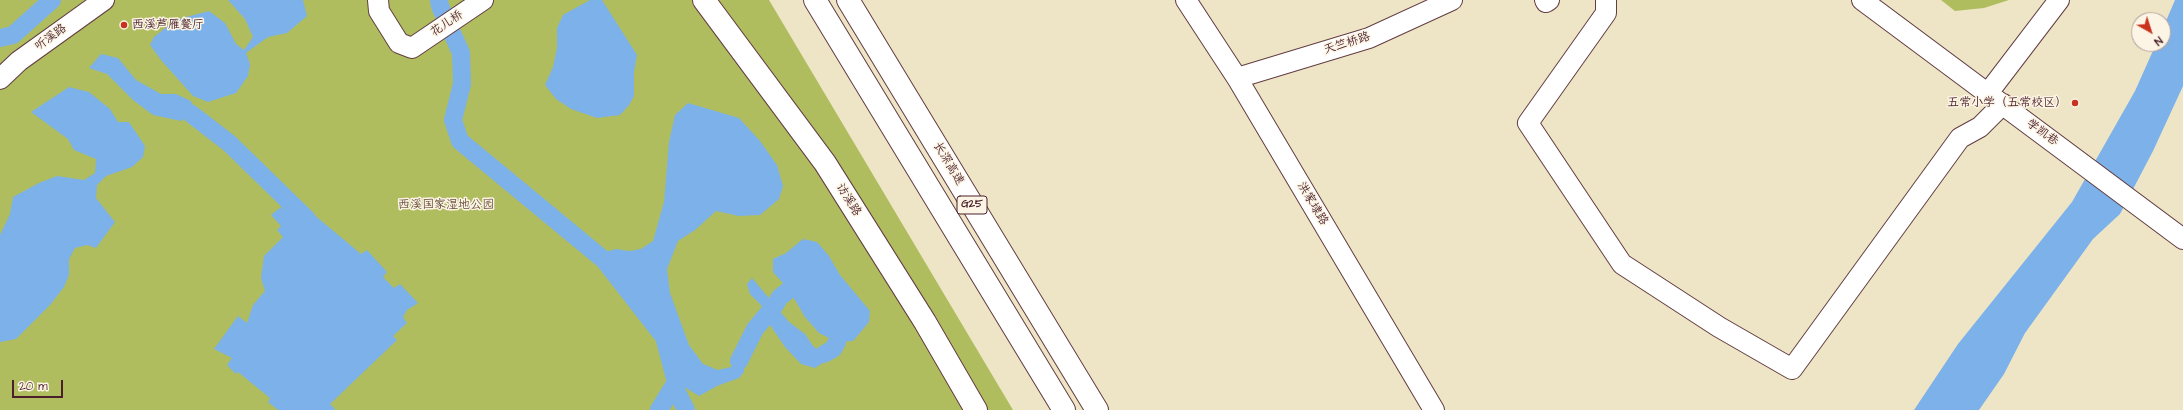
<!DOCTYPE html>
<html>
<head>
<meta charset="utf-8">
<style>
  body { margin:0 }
  #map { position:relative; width:2183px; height:410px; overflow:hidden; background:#eee5c6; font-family:"Architects Daughter",sans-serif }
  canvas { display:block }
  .north { position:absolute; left:2131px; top:12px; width:40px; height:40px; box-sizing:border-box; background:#fcf5e5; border:1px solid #b59f9b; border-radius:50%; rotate:141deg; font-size:11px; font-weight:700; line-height:16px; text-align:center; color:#4a1f2b }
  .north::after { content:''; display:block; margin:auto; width:14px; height:18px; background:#c8321e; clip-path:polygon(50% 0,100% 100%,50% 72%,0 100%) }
  .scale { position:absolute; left:12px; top:380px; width:51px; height:18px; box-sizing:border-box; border:2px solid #4a1f2b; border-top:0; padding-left:5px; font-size:12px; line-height:14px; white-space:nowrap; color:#4a1f2b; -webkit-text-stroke:3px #fcf5e5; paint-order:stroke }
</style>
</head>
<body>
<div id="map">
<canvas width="2183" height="410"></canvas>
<div class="north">N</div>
<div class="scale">20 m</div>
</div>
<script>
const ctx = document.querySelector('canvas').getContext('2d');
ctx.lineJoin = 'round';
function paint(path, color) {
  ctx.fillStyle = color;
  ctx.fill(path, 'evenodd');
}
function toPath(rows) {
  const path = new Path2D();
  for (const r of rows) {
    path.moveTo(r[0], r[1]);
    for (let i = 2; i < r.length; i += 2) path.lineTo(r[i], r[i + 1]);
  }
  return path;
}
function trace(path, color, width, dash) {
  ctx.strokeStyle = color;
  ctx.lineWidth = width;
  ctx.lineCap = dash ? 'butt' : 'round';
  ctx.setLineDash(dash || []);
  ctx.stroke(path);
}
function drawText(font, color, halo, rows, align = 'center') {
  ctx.font = font + ' "Architects Daughter","LXGW WenKai TC",sans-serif';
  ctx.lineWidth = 3;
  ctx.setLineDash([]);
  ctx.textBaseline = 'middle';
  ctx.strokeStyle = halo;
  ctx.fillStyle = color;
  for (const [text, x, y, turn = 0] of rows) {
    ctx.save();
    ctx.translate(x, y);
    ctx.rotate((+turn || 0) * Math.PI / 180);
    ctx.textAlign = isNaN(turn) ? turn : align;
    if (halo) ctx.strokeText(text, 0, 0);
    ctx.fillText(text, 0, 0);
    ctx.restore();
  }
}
paint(toPath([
  [0,0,769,0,1013,410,0,410],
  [1941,0,2009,0,1984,8,1955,11]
]), '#b0bd5f');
paint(toPath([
  [228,0,303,0,307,16,287,33,268,37,246,53,250,64,248,76,236,93,208,102,193,96,161,60,150,45,154,37,175,20,209,11,225,23,236,44,244,50,253,37,245,19],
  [590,0,602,0,637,55,634,72,634,96,629,105,620,115,597,118,571,109,556,99,545,85,553,67,557,48,557,28,563,15],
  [2175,0,2183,0,2183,86,2153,151,2120,214,2093,239,2025,333,2004,374,1979,410,1914,410,1958,344,2072,202,2135,91,2156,44,2163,44,2163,28],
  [101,54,118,58,136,80,161,94,176,94,191,101,194,110,181,121,153,115,133,100,107,74,89,68],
  [69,87,89,92,110,109,118,122,129,122,145,146,143,157,132,167,106,176,97,185,96,198,115,222,96,248,87,245,75,248,69,259,69,275,64,287,50,305,16,339,0,342,0,235,10,214,13,197,39,183,57,176,84,180,95,173,96,159,74,150,68,139,31,112],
  [688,103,739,118,760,141,777,165,783,186,779,199,760,215,739,216,716,211,695,230,678,241,667,269,670,293,689,345,703,364,718,370,731,367,739,361,744,365,744,372,739,378,717,386,699,396,676,382,664,337,598,254,616,249,629,251,641,249,653,241,664,202,669,142,675,115],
  [294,198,361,254,367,250,387,272,383,277,394,288,400,284,418,303,407,310,403,317,407,323,393,336,397,340,330,404,335,409,334,410,278,410,268,402,270,398,238,372,236,374,227,365,232,358,214,349,238,316,247,323,253,305,265,291,261,278,264,256,283,237,277,230,281,226,271,215,281,207,283,209],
  [803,239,817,242,829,256,840,275,870,311,869,322,853,341,837,342,819,333,805,317,789,290,773,272,773,259,786,253],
  [752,278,789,322,805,334,813,346,829,359,815,368,801,364,785,347,768,322,761,305,750,294,747,284]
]), '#7cb1ea');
trace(toPath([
  [439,0,440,6,461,53,462,84,453,120,460,141,604,260,664,337,676,382,659,410],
  [0,38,13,35,52,0],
  [190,113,229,143,307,219],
  [824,354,833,349,837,342],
  [739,361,755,329,775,305,780,297,789,290],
  [674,386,686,410]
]), '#7cb1ea', 18);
const minor = toPath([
  [378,0,379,11,399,43,412,48,483,0],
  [1186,0,1237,78,1434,410],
  [1545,0,1546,2,1549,0],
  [1606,0,1606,13,1528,123,1622,264,1719,327,1792,369,1960,138,1980,127,2003,104],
  [1862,0,2183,239],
  [1237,78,1369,38,1452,0],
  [0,79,19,61,104,0],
  [1988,93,2059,0]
]);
const tertiary = toPath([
  [704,0,825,163,925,322,976,410]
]);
const motorway = toPath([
  [815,0,1064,410],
  [848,0,1097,410]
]);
trace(minor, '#633d42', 22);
trace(tertiary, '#633d42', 24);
trace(motorway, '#633d42', 24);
trace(minor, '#fff', 20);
trace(tertiary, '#fff', 22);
trace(motorway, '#fff', 22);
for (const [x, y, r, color] of [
  [124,25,4,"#c8321e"],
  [2075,103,4,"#c8321e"]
]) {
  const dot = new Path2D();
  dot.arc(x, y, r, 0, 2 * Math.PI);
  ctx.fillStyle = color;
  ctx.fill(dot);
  trace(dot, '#fcf5e5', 1.5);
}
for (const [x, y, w] of [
  [972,205,30]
]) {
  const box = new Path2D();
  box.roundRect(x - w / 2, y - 9, w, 18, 3);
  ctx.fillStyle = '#fcf5e5';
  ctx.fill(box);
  trace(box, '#4a1f2b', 1);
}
drawText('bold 11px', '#4a1f2b', null, [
  ["G25",972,205]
]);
drawText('12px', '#4a1f2b', '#fcf5e5', [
  ["花儿桥",447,24,-34],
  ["听溪路",51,38,-36],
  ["天竺桥路",1347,44,-18],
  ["学凯巷",2042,133,36],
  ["长深高速",948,164,59],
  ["访溪路",848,200,58],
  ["洪家埭路",1312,204,59]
]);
drawText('12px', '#4a1f2b', '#fcf5e5', [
  ["西溪芦雁餐厅",132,25],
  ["五常小学（五常校区）",2067,103,"right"]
], 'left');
drawText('12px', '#694e3b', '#fcf5e5', [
  ["西溪国家湿地公园",446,205]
]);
</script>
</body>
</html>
